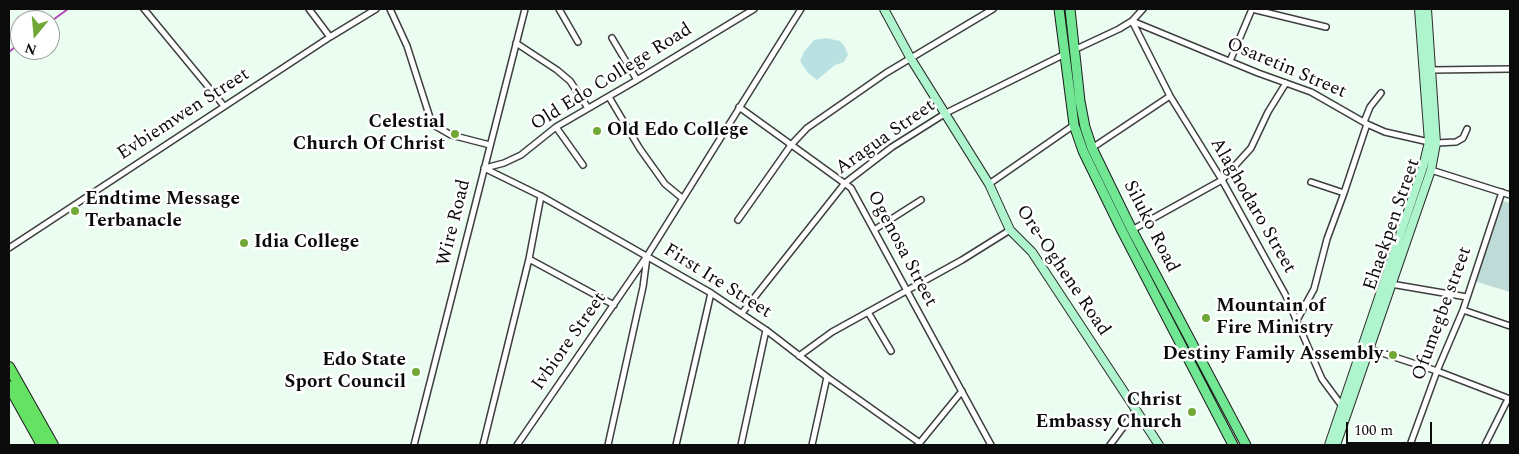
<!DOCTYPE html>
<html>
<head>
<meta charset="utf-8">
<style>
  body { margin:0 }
  #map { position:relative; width:1519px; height:454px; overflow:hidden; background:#ebfcf1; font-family:Spectral,serif }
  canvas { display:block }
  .frame { position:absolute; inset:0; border:10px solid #0b0b0b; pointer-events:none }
  .north { position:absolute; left:10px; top:10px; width:50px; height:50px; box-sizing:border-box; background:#fff; border:1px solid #9d9d9d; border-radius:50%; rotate:197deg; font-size:14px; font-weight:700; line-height:20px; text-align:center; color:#0b0b0b }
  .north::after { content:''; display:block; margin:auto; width:18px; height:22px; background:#70a836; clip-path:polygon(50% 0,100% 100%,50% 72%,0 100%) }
  .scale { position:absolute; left:1346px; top:422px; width:86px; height:22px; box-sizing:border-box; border:2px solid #0b0b0b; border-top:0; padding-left:6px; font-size:15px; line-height:18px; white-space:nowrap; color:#0b0b0b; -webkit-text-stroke:4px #fff; paint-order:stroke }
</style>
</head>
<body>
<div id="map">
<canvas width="1519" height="454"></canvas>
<div class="frame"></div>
<div class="north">N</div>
<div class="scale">100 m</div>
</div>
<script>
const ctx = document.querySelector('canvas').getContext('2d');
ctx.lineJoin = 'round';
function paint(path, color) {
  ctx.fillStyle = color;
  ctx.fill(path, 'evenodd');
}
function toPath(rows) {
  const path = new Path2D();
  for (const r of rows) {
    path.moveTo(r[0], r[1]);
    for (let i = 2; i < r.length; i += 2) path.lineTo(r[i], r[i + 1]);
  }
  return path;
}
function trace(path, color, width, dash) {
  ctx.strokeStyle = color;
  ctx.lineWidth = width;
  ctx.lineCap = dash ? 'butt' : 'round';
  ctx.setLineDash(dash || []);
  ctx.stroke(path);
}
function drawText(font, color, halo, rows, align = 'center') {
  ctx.font = font + ' Spectral,serif';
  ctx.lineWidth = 5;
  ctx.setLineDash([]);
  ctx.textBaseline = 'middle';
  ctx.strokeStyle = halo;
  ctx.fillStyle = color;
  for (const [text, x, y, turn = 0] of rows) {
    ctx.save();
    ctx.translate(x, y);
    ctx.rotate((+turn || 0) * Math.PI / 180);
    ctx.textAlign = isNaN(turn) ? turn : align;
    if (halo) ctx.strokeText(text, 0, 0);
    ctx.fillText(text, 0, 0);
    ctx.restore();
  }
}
paint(toPath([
  [826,38,840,41,845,47,848,55,844,62,835,65,817,80,808,73,800,61,804,52,814,40]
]), '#b9e1e2');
paint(toPath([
  [1500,200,1510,203,1510,292,1474,281]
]), '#bfdbd7');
trace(toPath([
  [50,22,68,9],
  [9,52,20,43]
]), '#b347ba', 2);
const street = toPath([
  [144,9,224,106],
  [309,9,330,37],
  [390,9,407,46,432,124,451,135,490,145],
  [559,9,578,42],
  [1252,9,1326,27],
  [1132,21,1170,96,1222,180,1285,294,1322,379,1342,406],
  [1132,21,1258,73,1311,92,1367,124,1385,132,1429,142],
  [612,38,637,80],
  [516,43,557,70,570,81,588,108],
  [1074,50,1119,29,1132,21,1143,9],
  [1230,61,1252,9],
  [1432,70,1510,69],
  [609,97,640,149,665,184,682,198],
  [739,107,851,188,991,445],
  [1364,122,1370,107,1381,93],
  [556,127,583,165],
  [1436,143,1456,142,1463,138,1467,129],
  [1092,148,1170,96],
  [484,168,541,196,711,293,766,330,827,377,920,443],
  [485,168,504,163,521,155,556,127,637,80,754,9],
  [1431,170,1510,195],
  [1311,182,1344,193],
  [989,184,1074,125],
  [738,220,791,145,807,128,886,73,993,9],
  [874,230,921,200],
  [1132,230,1222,180,1251,148,1268,112,1286,83],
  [9,248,330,37,376,9],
  [529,259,614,305],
  [1391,284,1467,297],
  [1463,310,1510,326],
  [868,312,891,351],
  [742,313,845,183,892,147,946,113,1065,54],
  [1297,320,1314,289,1327,239,1344,193,1367,124],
  [1370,349,1437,371,1510,399],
  [799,356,832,332,962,260,1010,230],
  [414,445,525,9],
  [483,445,529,259,541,196],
  [517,445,647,256,801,9],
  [608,445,643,287,647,257],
  [676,445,711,293],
  [741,445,766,330],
  [812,445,827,377],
  [918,445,962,391],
  [1110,445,1136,410],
  [1410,445,1437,371,1463,310,1502,192],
  [1485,445,1508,399]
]);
const secondary = toPath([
  [884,9,911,59,989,184,1010,230,1032,252,1159,445],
  [1329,445,1423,167,1429,142,1419,9],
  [1336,445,1431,170,1436,143,1427,9]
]);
const primary = toPath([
  [1059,9,1074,125,1083,151,1122,231,1233,445],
  [1070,9,1080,101,1085,127,1092,148,1132,230,1246,445]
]);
const highway = toPath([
  [9,367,53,445],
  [9,386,42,445]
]);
trace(street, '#3e3e3e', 8);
trace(secondary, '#2d2d2d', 10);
trace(primary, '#1c1c1c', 11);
trace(highway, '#1c1c1c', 12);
trace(street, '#fff', 5);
trace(secondary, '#aef4cc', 8);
trace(primary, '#71e693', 9);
trace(highway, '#65e164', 10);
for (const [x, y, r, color] of [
  [597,131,5,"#70a836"],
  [455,134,5,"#70a836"],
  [75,211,5,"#70a836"],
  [244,243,5,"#70a836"],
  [1206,318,5,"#70a836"],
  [1393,355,5,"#70a836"],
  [416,372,5,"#70a836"],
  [1192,412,5,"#70a836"]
]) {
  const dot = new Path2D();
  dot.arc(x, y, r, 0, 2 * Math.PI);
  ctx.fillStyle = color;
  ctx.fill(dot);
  trace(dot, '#fff', 2);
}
drawText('19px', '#0b0b0b', '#fff', [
  ["Osaretin Street",1286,69,23],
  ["Old Edo College Road",612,78,-32],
  ["Evbiemwen Street",184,115,-33],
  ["Aragua Street",886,138,-35],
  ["Alaghodaro Street",1252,206,60],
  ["Wire Road",455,223,-76],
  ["Ehaekpen Street",1393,225,-71],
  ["Siluko Road",1150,227,63],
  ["Ogenosa Street",901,249,62],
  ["Ore-Oghene Road",1062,271,56],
  ["First Ire Street",717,282,32],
  ["Ofumegbe street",1443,314,-70],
  ["Ivbiore Street",570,342,-55]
]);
drawText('bold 19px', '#0b0b0b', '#fff', [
  ["Celestial",445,123],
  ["Church Of Christ",445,145],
  ["Old Edo College",607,131,"left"],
  ["Endtime Message",85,200,"left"],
  ["Terbanacle",85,222,"left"],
  ["Idia College",254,243,"left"],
  ["Mountain of",1216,307,"left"],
  ["Fire Ministry",1216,329,"left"],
  ["Destiny Family Assembly",1383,355],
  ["Edo State",406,361],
  ["Sport Council",406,383],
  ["Christ",1182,401],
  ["Embassy Church",1182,423]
], 'right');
</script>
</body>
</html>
